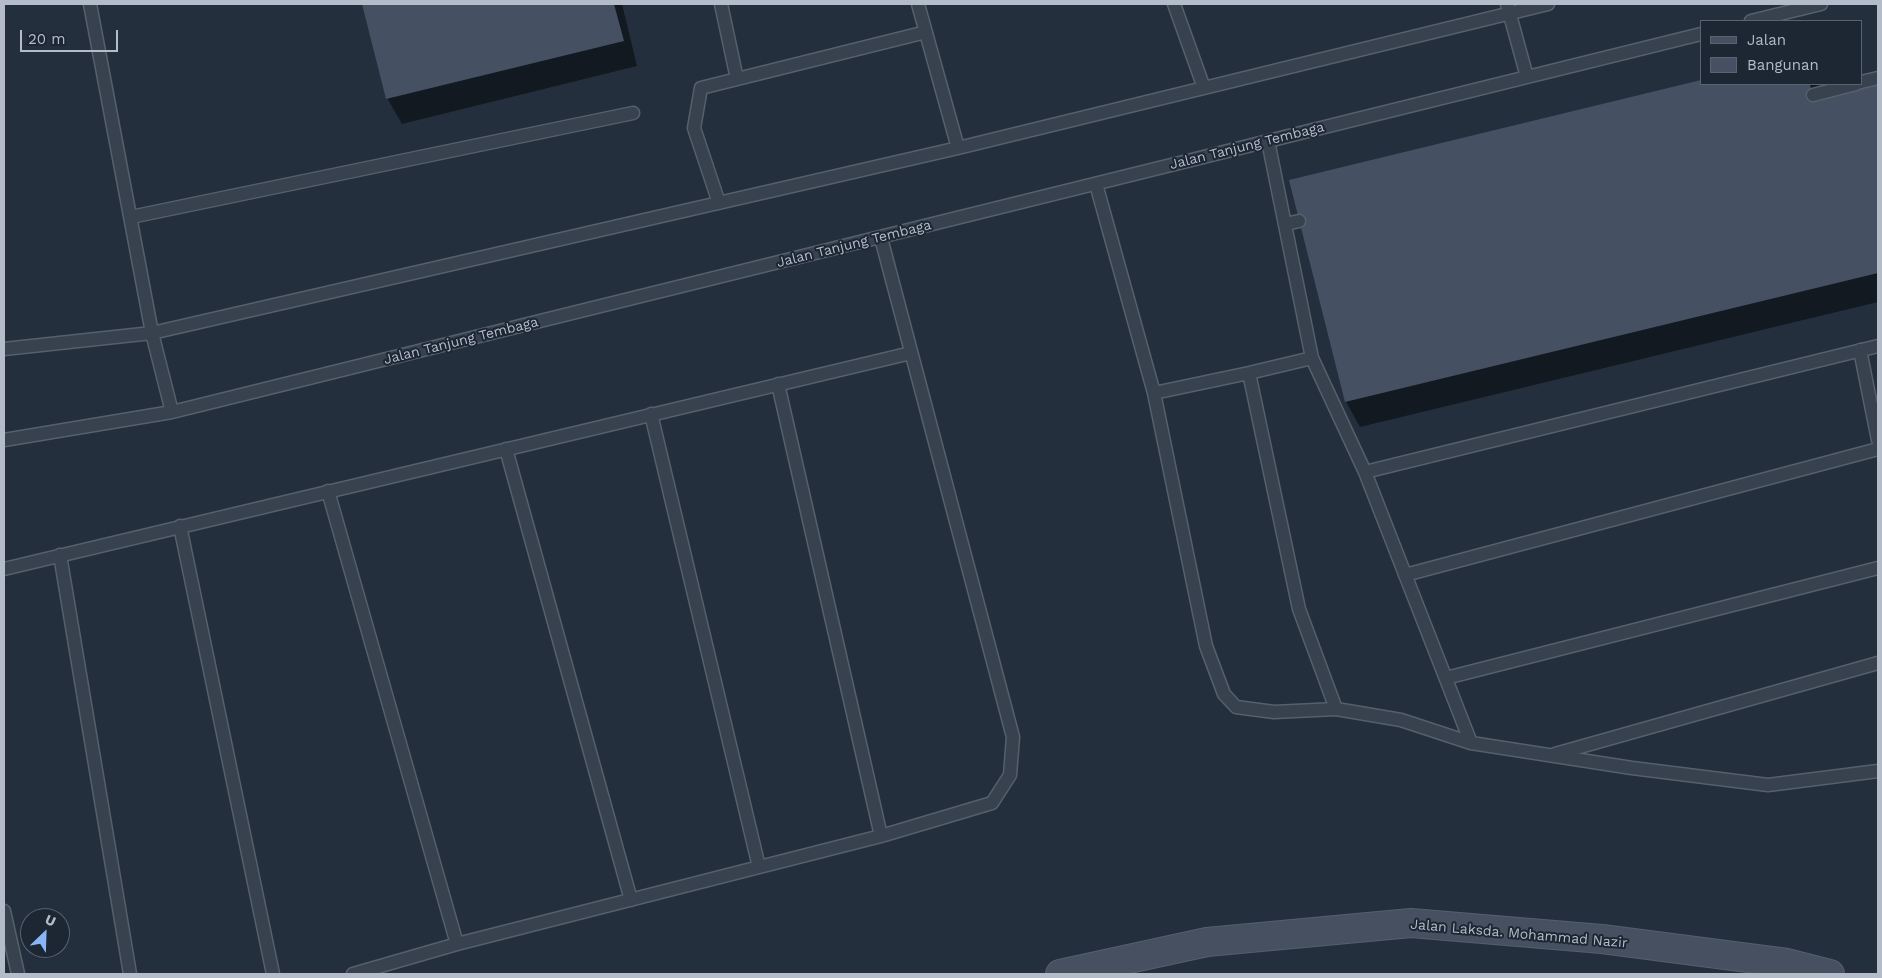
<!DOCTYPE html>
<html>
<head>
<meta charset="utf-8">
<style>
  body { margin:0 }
  #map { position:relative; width:1882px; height:978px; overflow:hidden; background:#242f3e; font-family:"Work Sans",sans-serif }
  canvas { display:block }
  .frame { position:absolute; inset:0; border:5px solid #b4bcc9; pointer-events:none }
  .legend { position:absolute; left:1700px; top:20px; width:162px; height:65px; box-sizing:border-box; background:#1d2633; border:1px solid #59626f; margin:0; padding:6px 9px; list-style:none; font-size:15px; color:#b4bcc9 }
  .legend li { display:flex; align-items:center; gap:10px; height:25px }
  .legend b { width:25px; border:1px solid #59626f }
  .north { position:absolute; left:20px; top:908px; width:50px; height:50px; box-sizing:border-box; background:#1d2633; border:1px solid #59626f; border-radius:50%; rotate:24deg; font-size:14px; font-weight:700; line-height:20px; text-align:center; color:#b4bcc9 }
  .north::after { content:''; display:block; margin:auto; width:18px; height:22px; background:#8ab4f8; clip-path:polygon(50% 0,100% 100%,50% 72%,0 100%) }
  .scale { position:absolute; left:20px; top:30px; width:98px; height:22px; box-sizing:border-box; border:2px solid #b4bcc9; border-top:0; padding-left:6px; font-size:15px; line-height:18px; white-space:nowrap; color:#b4bcc9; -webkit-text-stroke:4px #1d2633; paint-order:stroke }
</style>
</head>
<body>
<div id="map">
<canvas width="1882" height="978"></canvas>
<div class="frame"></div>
<ul class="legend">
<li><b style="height:6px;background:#465061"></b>Jalan</li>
<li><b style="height:14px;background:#455162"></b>Bangunan</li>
</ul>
<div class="north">U</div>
<div class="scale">20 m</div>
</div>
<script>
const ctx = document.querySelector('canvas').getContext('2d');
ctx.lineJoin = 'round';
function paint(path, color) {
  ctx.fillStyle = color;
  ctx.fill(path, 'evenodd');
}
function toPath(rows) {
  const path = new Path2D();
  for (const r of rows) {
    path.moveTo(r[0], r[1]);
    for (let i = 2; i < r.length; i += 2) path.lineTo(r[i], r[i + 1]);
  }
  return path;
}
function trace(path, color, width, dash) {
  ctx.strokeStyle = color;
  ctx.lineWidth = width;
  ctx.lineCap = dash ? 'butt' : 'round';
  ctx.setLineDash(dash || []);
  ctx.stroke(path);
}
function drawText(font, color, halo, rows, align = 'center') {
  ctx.font = font + ' "Work Sans",sans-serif';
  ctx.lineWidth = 4;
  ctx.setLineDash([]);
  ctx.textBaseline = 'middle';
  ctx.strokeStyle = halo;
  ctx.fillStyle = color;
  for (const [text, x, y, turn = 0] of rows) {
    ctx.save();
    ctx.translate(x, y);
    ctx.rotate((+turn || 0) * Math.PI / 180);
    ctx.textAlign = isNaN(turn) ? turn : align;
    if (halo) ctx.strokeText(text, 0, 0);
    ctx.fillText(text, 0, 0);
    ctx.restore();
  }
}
paint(toPath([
  [364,4,622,4,637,66,402,124,387,98],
  [1701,84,1817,84,1821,98,1878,84,1878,302,1360,427,1346,402,1290,181]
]), '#0007');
paint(toPath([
  [362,4,614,4,624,41,386,99],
  [1701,80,1701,84,1810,84,1813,99,1878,83,1878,273,1345,402,1289,180]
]), '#455162');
const service = toPath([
  [90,4,152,333,172,412],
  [721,4,737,79],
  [918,4,958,148],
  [1174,4,1204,88],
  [1507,4,1527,77],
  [1751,21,1821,4],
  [1861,82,1878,78],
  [1813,95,1856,84],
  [1268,141,1312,358,1365,472,1471,743],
  [1096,184,1154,393],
  [719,203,694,128,701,88,926,32],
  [131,217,633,113],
  [1286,224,1299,221],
  [4,349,152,333,958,148,1548,4],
  [1860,350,1878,440],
  [1312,358,1249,373,1299,609,1336,709,1401,720,1471,743,1632,768,1768,785,1878,771],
  [1249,373,1154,393,1206,646,1224,694,1236,707,1274,712,1336,709],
  [778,384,881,836],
  [651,414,759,867],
  [4,440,172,412,1701,34],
  [506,449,631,900],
  [1365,472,1878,346],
  [328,491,457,944],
  [180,526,273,974],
  [60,555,130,974],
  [4,569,911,353],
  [1405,575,1878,449],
  [1446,678,1878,568],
  [1555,754,1878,663],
  [4,911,18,974],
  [353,974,457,944,881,836,992,803,1010,775,1013,737,881,238]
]);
const secondary = toPath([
  [1060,974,1207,942,1411,923,1602,939,1787,963,1830,974]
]);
trace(service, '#565f6c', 15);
trace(secondary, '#565f6c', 30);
trace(service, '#38414e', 12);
trace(secondary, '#465061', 28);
drawText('14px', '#b4bcc9', '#1d2633', [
  ["Jalan Tanjung Tembaga",1247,146,-14],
  ["Jalan Tanjung Tembaga",854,244,-14],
  ["Jalan Tanjung Tembaga",461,341,-14],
  ["Jalan Laksda. Mohammad Nazir",1519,934,5]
]);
</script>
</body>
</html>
